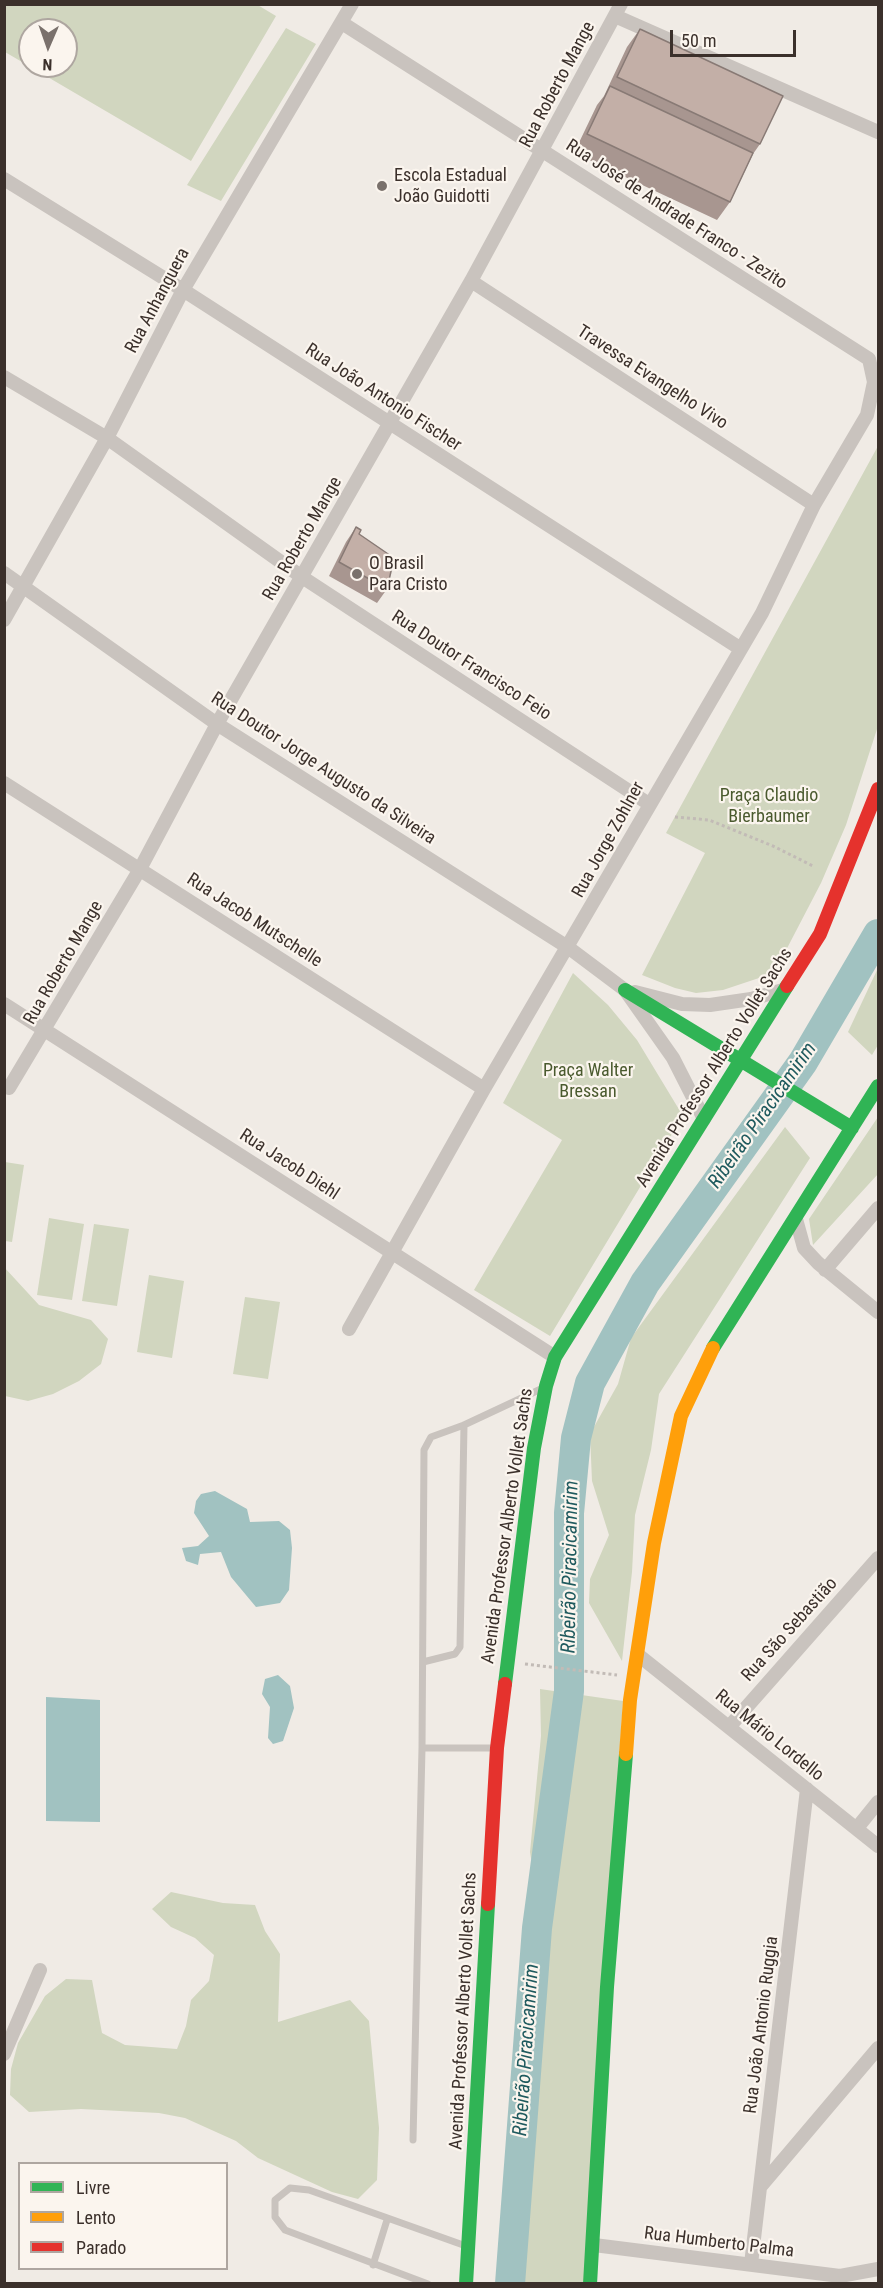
<!DOCTYPE html>
<html>
<head>
<meta charset="utf-8">
<style>
  body { margin:0 }
  #map { position:relative; width:883px; height:2288px; overflow:hidden; background:#f0ebe5; font-family:"Roboto Condensed",sans-serif }
  canvas { display:block }
  .frame { position:absolute; inset:0; border:6px solid #3b302b; pointer-events:none }
  .legend { position:absolute; left:18px; top:2162px; width:210px; height:108px; box-sizing:border-box; background:#fbf5ee; border:2px solid #aea6a0; margin:0; padding:8px 10px; list-style:none; font-size:18px; color:#3b302b }
  .legend li { display:flex; align-items:center; gap:12px; height:30px }
  .legend b { width:30px; border:2px solid #aea6a0 }
  .north { position:absolute; left:18px; top:18px; width:60px; height:60px; box-sizing:border-box; background:#fbf5ee; border:2px solid #aea6a0; border-radius:50%; rotate:182deg; font-size:16px; font-weight:700; line-height:24px; text-align:center; color:#3b302b }
  .north::after { content:''; display:block; margin:auto; width:21px; height:27px; background:#7a716c; clip-path:polygon(50% 0,100% 100%,50% 72%,0 100%) }
  .scale { position:absolute; left:670px; top:30px; width:126px; height:27px; box-sizing:border-box; border:3px solid #3b302b; border-top:0; padding-left:8px; font-size:18px; line-height:21px; white-space:nowrap; color:#3b302b; -webkit-text-stroke:4px #fbf5ee; paint-order:stroke }
</style>
</head>
<body>
<div id="map">
<canvas width="883" height="2288"></canvas>
<div class="frame"></div>
<ul class="legend">
<li><b style="height:8px;background:#30b455"></b>Livre</li>
<li><b style="height:8px;background:#ff9f0a"></b>Lento</li>
<li><b style="height:8px;background:#e5322d"></b>Parado</li>
</ul>
<div class="north">N</div>
<div class="scale">50 m</div>
</div>
<script>
const ctx = document.querySelector('canvas').getContext('2d');
ctx.lineJoin = 'round';
function paint(path, color) {
  ctx.fillStyle = color;
  ctx.fill(path, 'evenodd');
}
function toPath(rows) {
  const path = new Path2D();
  for (const r of rows) {
    path.moveTo(r[0], r[1]);
    for (let i = 2; i < r.length; i += 2) path.lineTo(r[i], r[i + 1]);
  }
  return path;
}
function trace(path, color, width, dash) {
  ctx.strokeStyle = color;
  ctx.lineWidth = width;
  ctx.lineCap = dash ? 'butt' : 'round';
  ctx.setLineDash(dash || []);
  ctx.stroke(path);
}
function drawText(font, color, halo, rows, align = 'center') {
  ctx.font = font + ' "Roboto Condensed",sans-serif';
  ctx.lineWidth = 4.5;
  ctx.setLineDash([]);
  ctx.textBaseline = 'middle';
  ctx.strokeStyle = halo;
  ctx.fillStyle = color;
  for (const [text, x, y, turn = 0] of rows) {
    ctx.save();
    ctx.translate(x, y);
    ctx.rotate((+turn || 0) * Math.PI / 180);
    ctx.textAlign = isNaN(turn) ? turn : align;
    if (halo) ctx.strokeText(text, 0, 0);
    ctx.fillText(text, 0, 0);
    ctx.restore();
  }
}
paint(toPath([
  [256,4,276,16,191,161,5,52,5,5],
  [30,30,66,30,66,66,30,66],
  [286,28,316,44,221,201,187,185],
  [878,446,878,726,846,825,821,883,783,956,768,975,723,990,696,993,675,988,642,975,705,853,666,833],
  [878,968,878,1045,872,1055,848,1032],
  [573,973,608,1005,637,1040,683,1116,550,1336,474,1290,562,1140,503,1103],
  [878,1117,878,1174,813,1245,809,1219],
  [785,1127,810,1158,659,1394,651,1450,635,1515,632,1572,622,1661,589,1603,590,1579,609,1535,592,1481,590,1434,618,1384,631,1338],
  [5,1162,24,1165,12,1242,5,1241],
  [49,1218,84,1224,72,1300,37,1295],
  [94,1224,129,1229,117,1306,82,1301],
  [4,1267,39,1305,91,1320,108,1339,101,1364,79,1381,53,1394,28,1401,5,1396],
  [149,1275,184,1281,172,1358,137,1352],
  [245,1297,280,1302,268,1379,233,1374],
  [540,1689,623,1701,584,2283,518,2284,543,1933,530,1852,541,1736],
  [171,1892,223,1903,255,1905,265,1931,280,1954,278,2022,350,2000,369,2021,379,2128,377,2180,358,2199,332,2192,258,2158,236,2141,185,2118,159,2113,81,2109,29,2112,10,2095,11,2069,18,2043,45,1996,66,1979,92,1980,102,2033,125,2045,177,2049,186,2026,191,2000,209,1981,214,1955,195,1938,171,1927,152,1909]
]), '#d1d6bf');
paint(toPath([
  [215,1491,247,1509,250,1522,279,1521,290,1530,292,1548,289,1590,280,1603,256,1607,231,1577,221,1552,200,1554,198,1565,186,1561,182,1548,198,1546,209,1536,194,1513,196,1501,201,1494],
  [278,1675,290,1686,294,1708,283,1741,273,1744,268,1738,270,1707,262,1694,265,1679],
  [46,1697,100,1700,100,1822,46,1821]
]), '#a1c2c1');
trace(toPath([
  [510,2284,537,1928,569,1691,569,1513,576,1438,590,1383,645,1283,803,1062,878,934]
]), '#a1c2c1', 30);
trace(toPath([
  [675,817,709,820,773,846,813,866],
  [525,1664,617,1675]
]), '#c2bbb6', 3, [3, 3]);
trace(toPath([
  [423,1662,455,1654,460,1647,464,1425],
  [422,1748,495,1748],
  [413,2140,422,1748,424,1450,431,1437,464,1425,543,1388],
  [373,2265,387,2220],
  [428,2284,285,2230,275,2217,275,2200,290,2188,309,2190,466,2246]
]), '#c9c3be', 7);
trace(toPath([
  [615,16,878,132],
  [342,23,869,359,874,382,867,415,814,505,762,613,484,1089,349,1329],
  [4,179,183,290,741,649],
  [471,281,814,505],
  [4,377,107,438,302,577,649,804],
  [4,573,217,724,569,948,625,990,673,1058,704,1119],
  [4,620,107,438,183,290,352,4],
  [4,783,484,1089],
  [635,992,682,1004,710,1005,751,999,783,990],
  [4,1004,555,1357],
  [9,1088,140,869,217,724,471,281,621,4],
  [796,1219,804,1248,818,1263,878,1312],
  [825,1270,878,1208],
  [637,1654,878,1846],
  [729,1727,878,1558],
  [857,1828,878,1802],
  [4,2054,40,1970],
  [761,2186,878,2048],
  [594,2245,840,2276,878,2269],
  [751,2264,807,1789]
]), '#c9c3be', 14);
trace(toPath([
  [625,990,852,1128],
  [713,1348,878,1086],
  [505,1684,534,1448,546,1386,555,1357,787,986],
  [466,2284,488,1904],
  [590,2284,607,1987,626,1754]
]), '#30b455', 14);
trace(toPath([
  [626,1754,630,1700,654,1543,681,1416,713,1348]
]), '#ff9f0a', 14);
trace(toPath([
  [787,986,820,934,878,789],
  [488,1904,497,1748,505,1684]
]), '#e5322d', 14);
paint(toPath([
  [640,29,760,144,753,154,730,202,717,220,574,153,597,105,604,96,627,47],
  [356,527,387,589,377,603,329,576,346,542]
]), '#a89690');
const building = toPath([
  [640,29,783,96,760,144,617,77,640,29],
  [610,86,753,153,730,202,587,134,610,86],
  [356,527,361,530,359,534,394,558,387,589,339,562,356,527]
]);
paint(building, '#c3afa7');
trace(building, '#887a75', 1.5);
for (const [x, y, r, color] of [
  [382,186,6,"#7a716c"],
  [357,574,6,"#7a716c"]
]) {
  const dot = new Path2D();
  dot.arc(x, y, r, 0, 2 * Math.PI);
  ctx.fillStyle = color;
  ctx.fill(dot);
  trace(dot, '#fbf5ee', 2);
}
drawText('18px', '#3b302b', '#fbf5ee', [
  ["Rua Roberto Mange",558,85,-62],
  ["Rua José de Andrade Franco - Zezito",676,215,33],
  ["Rua Anhanguera",158,301,-62],
  ["Travessa Evangelho Vivo",652,378,33],
  ["Rua João Antonio Fischer",383,398,33],
  ["Rua Roberto Mange",303,539,-60],
  ["Rua Doutor Francisco Feio",471,666,33],
  ["Rua Doutor Jorge Augusto da Silveira",323,769,33],
  ["Rua Jorge Zohlner",609,840,-61],
  ["Rua Jacob Mutschelle",254,921,33],
  ["Rua Roberto Mange",64,963,-60],
  ["Avenida Professor Alberto Vollet Sachs",715,1068,-58],
  ["Rua Jacob Diehl",289,1165,33],
  ["Avenida Professor Alberto Vollet Sachs",508,1526,-82],
  ["Rua São Sebastião",790,1630,-48],
  ["Rua Mário Lordello",769,1736,39],
  ["Avenida Professor Alberto Vollet Sachs",464,2011,-87],
  ["Rua João Antonio Ruggia",762,2025,-83],
  ["Rua Humberto Palma",719,2243,7]
]);
drawText('18px', '#3b302b', '#fbf5ee', [
  ["Escola Estadual",394,176],
  ["João Guidotti",394,197],
  ["O Brasil",369,564],
  ["Para Cristo",369,585]
], 'left');
drawText('18px', '#4a5a2e', '#fbf5ee', [
  ["Praça Claudio",769,796],
  ["Bierbaumer",769,817],
  ["Praça Walter",588,1071],
  ["Bressan",588,1092]
]);
drawText('italic 20px', '#1f5a5e', '#fbf5ee', [
  ["Ribeirão Piracicamirim",763,1116,-55],
  ["Ribeirão Piracicamirim",571,1567,-89],
  ["Ribeirão Piracicamirim",527,2050,-86]
]);
</script>
</body>
</html>
